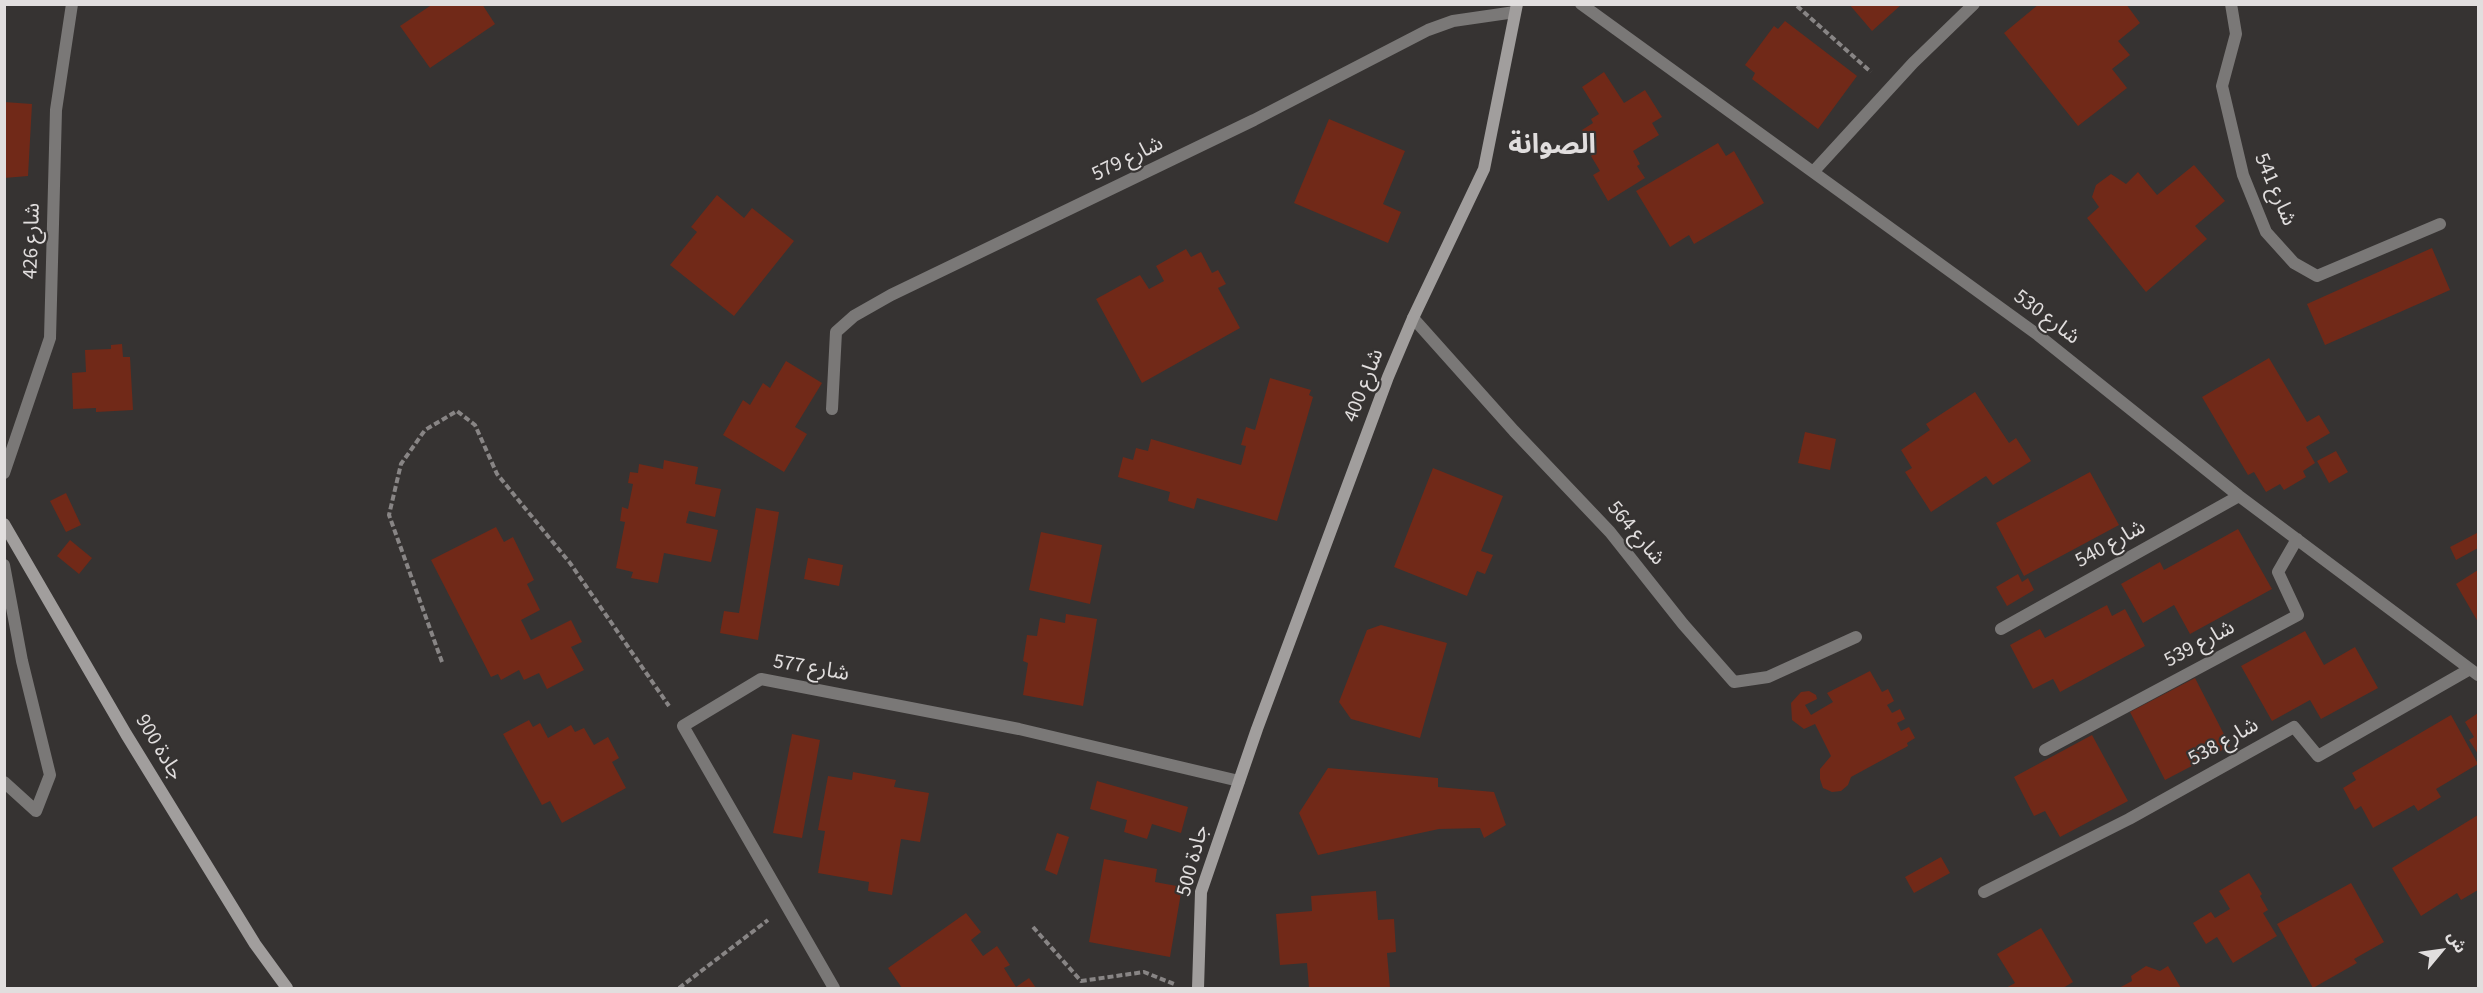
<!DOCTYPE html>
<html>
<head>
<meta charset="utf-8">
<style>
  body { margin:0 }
  #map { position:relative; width:2483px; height:993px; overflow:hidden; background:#363332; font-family:"Source Sans 3","Noto Sans Arabic",sans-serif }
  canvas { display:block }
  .frame { position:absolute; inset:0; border:6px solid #e1dede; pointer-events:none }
  .north { position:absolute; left:2411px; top:921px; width:60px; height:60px; -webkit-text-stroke:4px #363332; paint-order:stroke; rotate:61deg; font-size:16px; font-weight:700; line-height:24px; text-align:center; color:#e1dede }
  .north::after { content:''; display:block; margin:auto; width:21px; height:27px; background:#e1dede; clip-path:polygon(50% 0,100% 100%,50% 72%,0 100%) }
</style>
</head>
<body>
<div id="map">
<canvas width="2483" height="993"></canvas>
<div class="frame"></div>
<div class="north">ش</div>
</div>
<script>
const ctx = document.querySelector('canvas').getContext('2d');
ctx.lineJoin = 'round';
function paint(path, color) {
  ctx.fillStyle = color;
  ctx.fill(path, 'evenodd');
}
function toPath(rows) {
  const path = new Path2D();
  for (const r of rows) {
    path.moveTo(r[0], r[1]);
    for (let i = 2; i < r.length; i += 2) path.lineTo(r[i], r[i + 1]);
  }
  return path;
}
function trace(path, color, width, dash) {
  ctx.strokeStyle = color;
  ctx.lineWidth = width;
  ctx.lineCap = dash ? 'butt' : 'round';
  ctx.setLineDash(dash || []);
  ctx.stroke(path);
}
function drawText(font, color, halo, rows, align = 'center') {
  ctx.font = font + ' "Source Sans 3","Noto Sans Arabic",sans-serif';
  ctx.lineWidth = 4.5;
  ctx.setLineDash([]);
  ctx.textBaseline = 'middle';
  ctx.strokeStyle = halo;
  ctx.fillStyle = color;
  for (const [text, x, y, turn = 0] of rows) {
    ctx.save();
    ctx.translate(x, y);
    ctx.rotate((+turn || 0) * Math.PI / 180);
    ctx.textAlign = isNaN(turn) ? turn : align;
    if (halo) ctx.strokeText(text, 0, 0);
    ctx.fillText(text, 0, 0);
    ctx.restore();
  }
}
paint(toPath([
  [433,4,482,4,495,24,430,68,400,26],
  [1849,4,1902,4,1872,31],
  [2039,4,2126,4,2140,23,2118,41,2130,55,2112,69,2127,88,2078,126,2004,33],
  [1785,21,1857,76,1818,129,1752,79,1755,73,1745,65,1774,26,1778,29],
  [1604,72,1624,103,1645,90,1662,117,1652,123,1659,135,1633,151,1640,164,1637,166,1645,178,1608,201,1593,175,1600,171,1591,156,1596,152,1582,130,1593,123,1591,119,1599,114,1582,87],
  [4,102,32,104,28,176,4,178],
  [1329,119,1405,151,1383,204,1401,212,1388,243,1294,203],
  [1718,143,1726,156,1734,151,1764,203,1694,244,1689,235,1670,247,1636,191],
  [2194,165,2225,201,2195,226,2207,239,2146,292,2087,218,2099,207,2092,197,2096,185,2111,174,2126,184,2138,172,2157,195],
  [717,195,744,218,752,208,794,241,734,316,670,265,697,232,691,227],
  [2432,248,2450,290,2325,345,2307,304],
  [1186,249,1191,257,1201,252,1212,273,1218,270,1226,284,1218,288,1240,328,1142,383,1096,299,1140,275,1149,289,1164,281,1156,266],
  [122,344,123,357,130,357,133,410,96,412,96,408,73,409,72,373,86,372,85,350,111,349,111,345],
  [2269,358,2307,422,2319,415,2330,433,2306,447,2315,463,2303,471,2306,477,2284,490,2280,484,2266,492,2254,472,2248,475,2202,397],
  [786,361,822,383,795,427,807,434,784,472,723,435,743,400,750,405,763,383,770,388],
  [1270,378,1311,390,1309,395,1313,397,1277,521,1197,498,1194,509,1168,501,1170,492,1118,477,1123,457,1133,460,1136,448,1148,451,1151,439,1241,465,1246,446,1241,445,1246,427,1255,430],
  [1975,392,2009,443,2016,438,2031,461,1993,485,1986,476,1931,512,1905,472,1912,468,1901,450,1930,430,1926,424],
  [1805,432,1836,439,1830,470,1798,463],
  [2336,451,2348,472,2329,483,2317,461],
  [664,460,698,467,695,484,721,489,715,517,689,511,686,523,718,530,711,562,664,553,658,583,631,578,633,572,616,568,625,522,620,521,622,507,628,509,633,484,628,483,630,472,638,473,639,464,663,469],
  [1433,468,1503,496,1481,551,1493,555,1485,574,1477,571,1467,596,1394,567],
  [2090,472,2119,525,2024,576,1996,523],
  [66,493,81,525,66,532,50,501],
  [756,508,779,512,758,640,720,633,724,611,739,613],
  [496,527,504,542,513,537,534,580,527,584,540,610,521,620,531,640,571,620,582,642,571,647,584,670,547,689,539,673,524,680,519,670,501,680,498,674,491,677,431,560],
  [2238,529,2272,589,2190,634,2174,605,2143,623,2121,584,2160,562,2164,570],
  [1041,532,1102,545,1090,604,1029,590],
  [2477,533,2478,548,2456,560,2450,547],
  [70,540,92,558,79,574,57,556],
  [808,558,843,565,839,586,804,579],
  [2478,570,2478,622,2456,584],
  [2018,574,2022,582,2028,578,2034,590,2007,606,1996,587],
  [2107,605,2112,616,2125,609,2145,646,2060,692,2053,679,2033,689,2010,645,2040,629,2045,638],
  [1066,614,1097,619,1083,706,1023,695,1028,663,1023,661,1027,635,1037,636,1040,618,1065,623],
  [1381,625,1447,643,1420,738,1351,719,1339,702,1367,630],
  [2305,631,2324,665,2355,647,2378,688,2321,719,2310,700,2272,721,2241,666],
  [1870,671,1882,692,1888,689,1894,701,1887,705,1892,713,1900,709,1905,719,1897,723,1901,731,1909,727,1915,738,1907,743,1908,746,1851,777,1848,785,1841,791,1832,792,1823,788,1820,779,1820,769,1831,756,1815,724,1804,729,1792,720,1791,703,1801,692,1809,691,1816,695,1817,699,1805,705,1811,715,1833,702,1827,693],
  [2195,678,2230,746,2165,780,2130,712],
  [2478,713,2478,754,2469,740,2474,737,2465,722],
  [2451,715,2478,764,2436,789,2441,797,2418,811,2414,805,2373,828,2361,806,2355,810,2343,788,2356,780,2352,773],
  [529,720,533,727,540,723,548,738,571,725,575,732,584,728,594,745,608,737,619,758,612,762,626,788,562,823,550,801,542,805,503,734],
  [792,734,820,740,802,838,773,833],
  [2092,735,2128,801,2060,837,2045,811,2034,816,2014,777],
  [1328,768,1438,778,1438,787,1494,792,1506,825,1484,838,1480,828,1439,829,1318,855,1299,813],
  [853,772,896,780,894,787,929,793,920,842,901,839,892,895,868,891,869,882,818,873,825,831,818,830,828,776,852,780],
  [1097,781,1188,807,1181,833,1152,824,1147,839,1124,832,1127,820,1090,809],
  [2478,815,2478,890,2461,900,2457,893,2421,916,2392,868],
  [1057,833,1069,837,1057,875,1045,870],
  [1941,857,1950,873,1914,893,1905,877],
  [1104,859,1157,869,1155,882,1182,887,1170,957,1089,942],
  [2249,873,2262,894,2260,896,2268,910,2263,913,2277,936,2233,963,2217,937,2206,944,2193,923,2211,912,2215,918,2230,909,2219,891],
  [2351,883,2384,942,2354,959,2357,963,2313,988,2277,924],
  [1376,891,1378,920,1394,919,1396,952,1387,953,1390,988,1309,988,1307,963,1280,965,1276,914,1312,911,1311,896],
  [966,913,981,932,971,940,983,956,997,946,1010,965,1004,968,1016,987,1029,978,1036,988,902,988,888,968],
  [2041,928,2073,982,2063,988,2006,988,2015,983,1997,954],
  [2146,966,2160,971,2168,966,2181,988,2119,988,2132,981,2131,976]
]), '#712918');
trace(toPath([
  [1797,6,1871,72],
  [442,662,389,515,401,464,425,430,457,411,475,425,497,474,570,563,669,706],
  [1033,927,1081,981,1144,972,1174,984],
  [679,988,768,920]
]), '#888585', 4, [6, 3]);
trace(toPath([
  [4,565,22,661,50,775,36,811,4,782]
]), '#7a7877', 12);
trace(toPath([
  [1581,4,2038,335,2239,496,2478,675],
  [2231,4,2236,34,2222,86,2243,175,2266,232,2294,263,2317,276,2440,224],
  [1814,171,1913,63,1974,4],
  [1413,318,1514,431,1610,532,1683,624,1734,682,1768,677,1856,637],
  [832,409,836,332,854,316,891,295,1254,120,1428,30,1453,21,1515,12],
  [4,473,50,338,56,110,72,4],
  [2001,629,2239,496],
  [2045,750,2298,615,2278,572,2297,539],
  [1984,892,2129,819,2294,727,2318,756,2470,669],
  [834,988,683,726,761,679,1019,729,1239,781]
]), '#7a7877', 12);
trace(toPath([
  [4,524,126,734,255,944,287,988],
  [1198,988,1201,892,1257,729,1388,377,1413,318,1484,169,1517,4]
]), '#a19e9d', 12);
drawText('21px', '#e1dede', '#363332', [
  ["شارع 579",1128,160,-26],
  ["شارع 541",2274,190,67],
  ["شارع 426",33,241,-88],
  ["شارع 530",2046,318,37],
  ["شارع 400",1365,386,-69],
  ["شارع 564",1635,534,50],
  ["شارع 540",2111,545,-29],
  ["شارع 539",2200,645,-28],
  ["شارع 577",811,669,10],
  ["شارع 538",2224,743,-29],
  ["جادة 900",158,748,59],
  ["جادة 500",1194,861,-75]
]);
drawText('bold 27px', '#e1dede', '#363332', [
  ["الصوانة",1552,147]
]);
</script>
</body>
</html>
